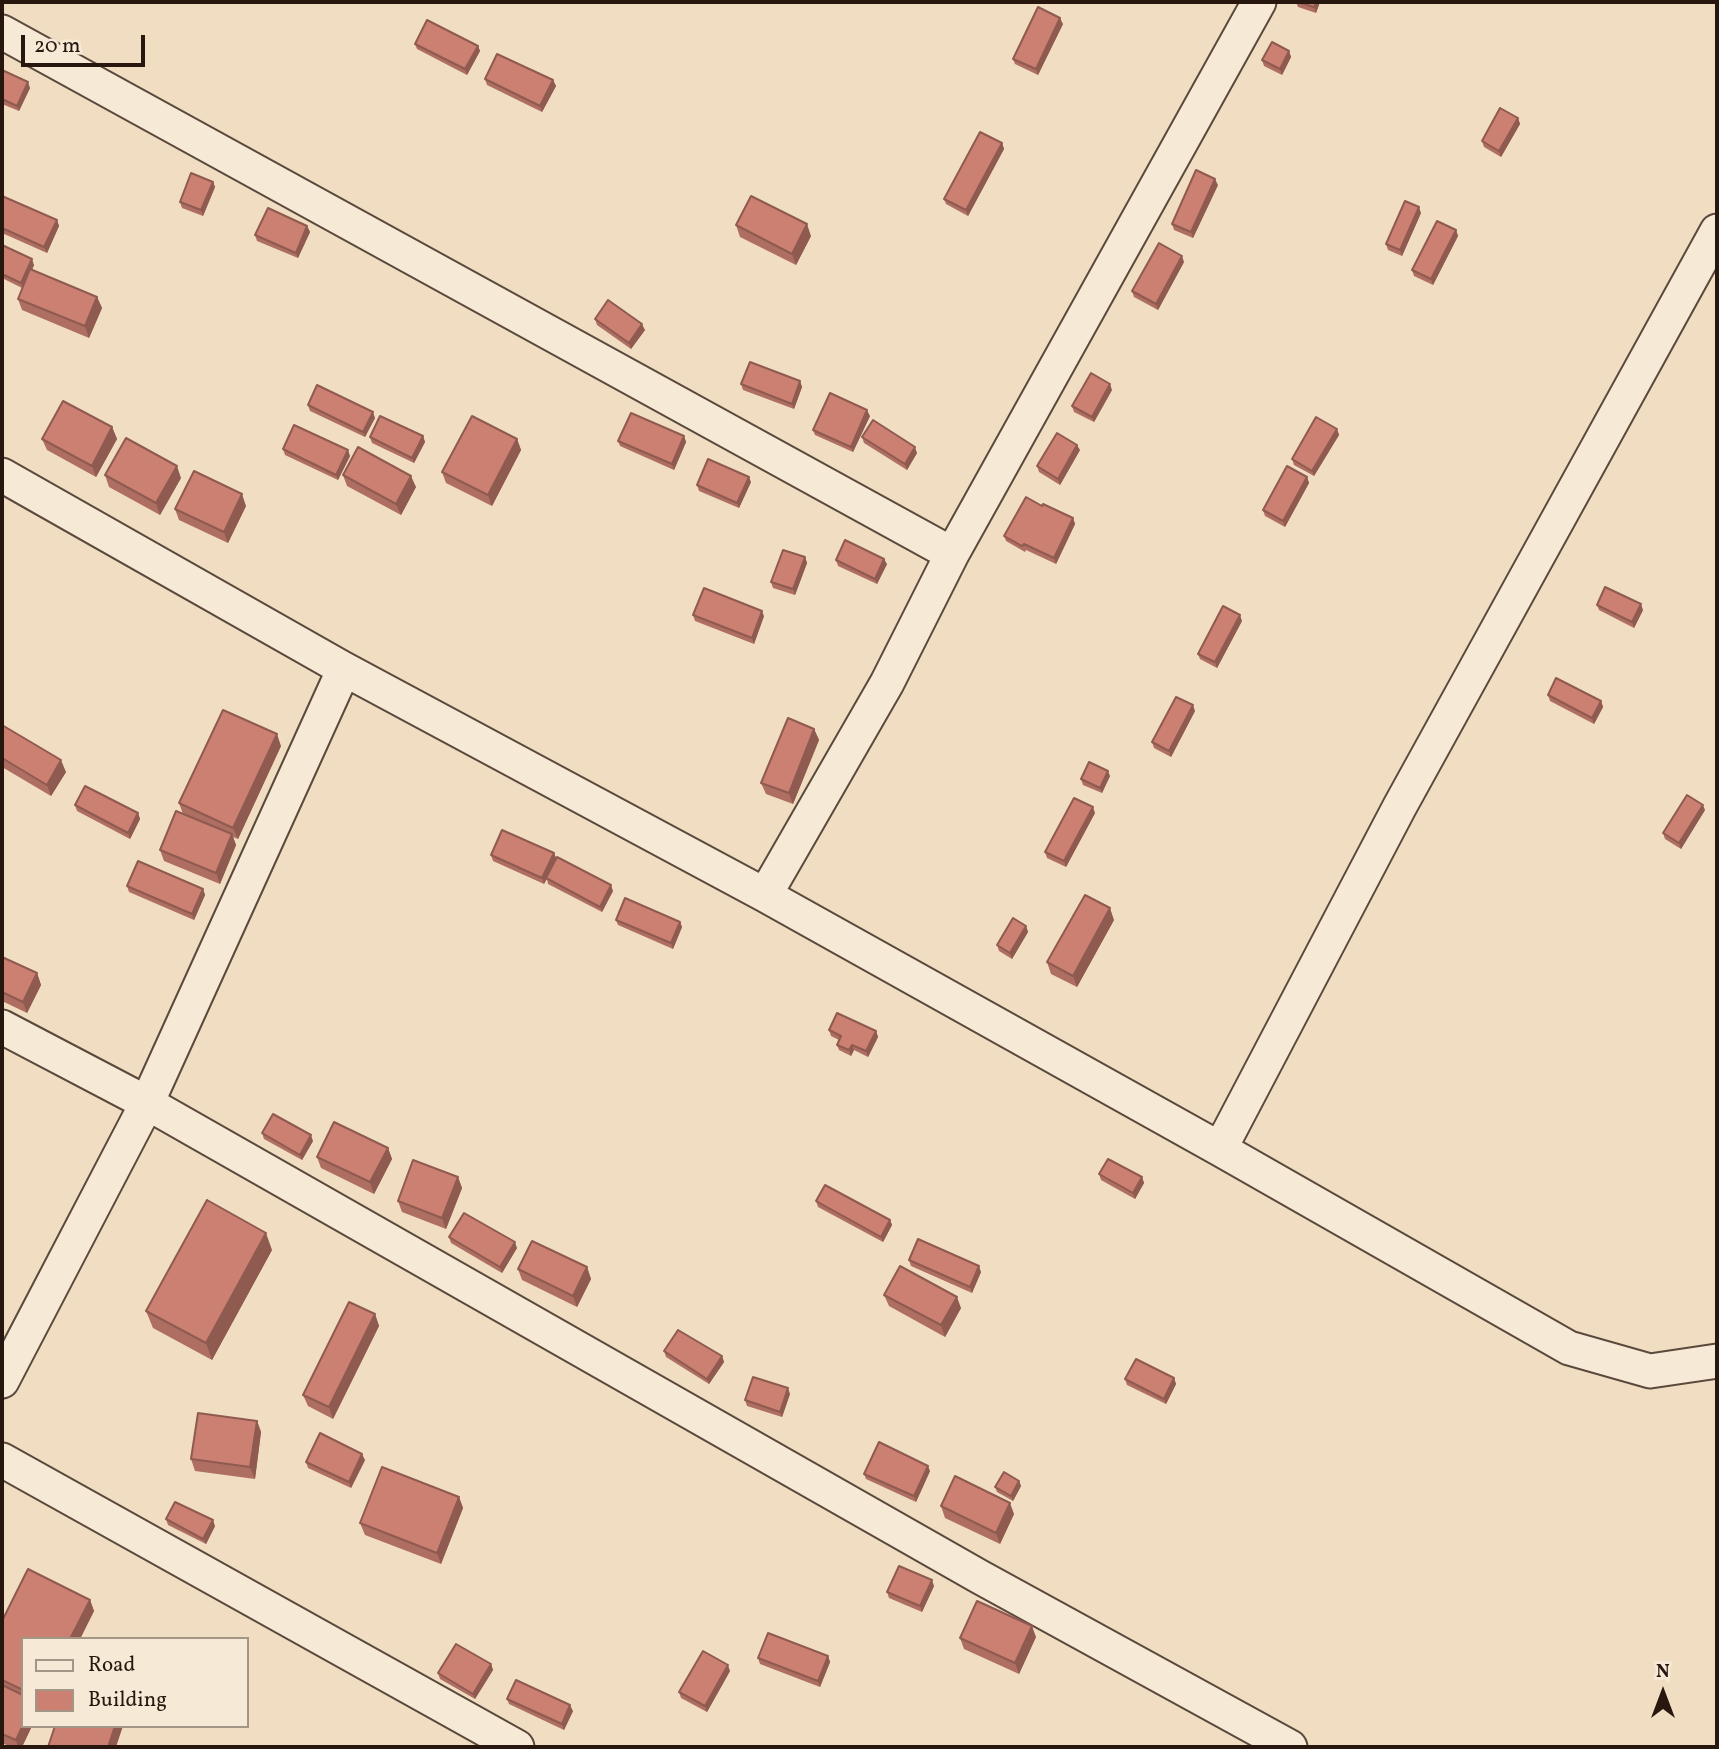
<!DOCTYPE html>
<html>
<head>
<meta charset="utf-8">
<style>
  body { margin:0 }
  #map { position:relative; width:1719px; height:1749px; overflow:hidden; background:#f1dec2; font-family:Vollkorn,serif }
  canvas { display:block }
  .frame { position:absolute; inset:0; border:4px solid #28170f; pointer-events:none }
  .legend { position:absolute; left:21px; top:1637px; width:228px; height:91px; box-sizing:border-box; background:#f6ead7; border:2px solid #a49687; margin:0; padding:9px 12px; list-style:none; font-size:21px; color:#28170f }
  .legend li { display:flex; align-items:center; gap:14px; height:35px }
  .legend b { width:35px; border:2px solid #a49687 }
  .north { position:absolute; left:1628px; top:1658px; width:70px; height:70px; -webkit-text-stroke:5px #f6ead7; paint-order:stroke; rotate:0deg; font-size:19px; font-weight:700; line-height:28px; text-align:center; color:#28170f }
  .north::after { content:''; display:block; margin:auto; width:24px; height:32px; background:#28170f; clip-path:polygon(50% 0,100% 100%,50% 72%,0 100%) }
  .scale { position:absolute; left:21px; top:35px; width:124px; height:32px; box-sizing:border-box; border:4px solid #28170f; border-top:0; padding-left:9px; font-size:21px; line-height:24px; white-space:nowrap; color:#28170f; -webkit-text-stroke:5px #f6ead7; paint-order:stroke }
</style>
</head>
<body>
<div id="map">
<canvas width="1719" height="1749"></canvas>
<div class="frame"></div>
<ul class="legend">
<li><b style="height:9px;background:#f6ead7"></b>Road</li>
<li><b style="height:19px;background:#cc8072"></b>Building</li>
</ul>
<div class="north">N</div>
<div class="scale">20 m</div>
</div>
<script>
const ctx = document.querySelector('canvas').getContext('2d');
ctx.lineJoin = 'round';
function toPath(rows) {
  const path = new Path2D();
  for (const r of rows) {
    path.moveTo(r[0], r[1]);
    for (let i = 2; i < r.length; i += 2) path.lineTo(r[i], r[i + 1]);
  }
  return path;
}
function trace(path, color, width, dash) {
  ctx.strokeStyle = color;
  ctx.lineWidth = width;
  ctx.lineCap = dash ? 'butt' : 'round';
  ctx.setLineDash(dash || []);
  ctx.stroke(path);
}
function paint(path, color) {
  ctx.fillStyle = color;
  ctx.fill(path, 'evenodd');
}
const street = toPath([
  [2,32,952,554,1259,2],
  [2,475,344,669,765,895,1220,1149,1569,1348,1650,1371,1717,1361],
  [765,895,887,683,952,554],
  [2,1027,147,1103,980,1577,1290,1747],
  [1220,1149,1400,806,1717,231],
  [2,1381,147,1103,344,669],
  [2,1460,517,1747]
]);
trace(street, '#5a493c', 37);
trace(street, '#f6ead7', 33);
paint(toPath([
  [1296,2,1320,2,1316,13,1298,7],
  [1063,24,1038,75,1015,64,1013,59],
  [415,44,478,46,480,51,467,75,417,49],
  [1289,51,1291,57,1282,75,1264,66,1262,60],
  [2,70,30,88,19,111,2,104],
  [485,79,553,80,556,86,542,112,487,85],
  [1518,118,1520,124,1501,157,1484,147,1482,141],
  [1002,143,1004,149,968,216,946,204,944,199],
  [213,182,215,187,203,216,182,208,180,202],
  [1218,185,1193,238,1174,230,1172,224],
  [2,196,57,220,59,226,47,253,2,233],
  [1421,213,1402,256,1388,250,1386,244],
  [736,225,811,236,796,265,740,237],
  [307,226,310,232,298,258,257,241,255,235],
  [1456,230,1458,236,1433,285,1414,276,1412,270],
  [2,245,34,265,32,270,97,297,102,308,89,338,22,310,18,299,22,288,2,278],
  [1184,262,1158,310,1134,297,1132,291],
  [595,319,645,330,631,349,597,325],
  [800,381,802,387,794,409,743,390,741,384],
  [1112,390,1094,422,1074,412,1072,406],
  [308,405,375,418,365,437,310,411],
  [870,416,853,452,815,435,813,430],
  [112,427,117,439,96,477,47,450,42,439],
  [1337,429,1339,435,1314,476,1294,465,1292,459],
  [423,436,425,442,414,463,372,443,370,437],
  [684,436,686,442,674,470,620,446,618,441],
  [862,437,917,453,907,470,864,443],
  [517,439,521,450,492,506,446,483,442,472],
  [283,449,350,456,338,480,285,455],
  [1080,450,1060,485,1039,472,1037,466],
  [105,475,181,478,160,515,109,487],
  [343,475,416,487,401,515,347,486],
  [1307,477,1309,483,1285,527,1265,516,1263,510],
  [751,482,739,508,699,491,697,485],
  [246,506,228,543,179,520,175,509],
  [1042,506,1073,518,1075,524,1056,564,1026,550,1025,552,1006,541,1004,536],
  [805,557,807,563,795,595,773,588,771,582],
  [836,560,887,564,877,584,838,566],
  [1597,605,1643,610,1634,628,1599,610],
  [693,615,764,616,754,644,695,621],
  [1242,621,1217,668,1200,659,1198,654],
  [1548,695,1601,701,1603,707,1594,724,1550,701],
  [1195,711,1171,757,1154,748,1152,742],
  [2,725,66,772,51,796,2,767],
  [814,729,819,740,793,804,766,794,761,783],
  [281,746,238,839,233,837,236,845,220,884,164,861,160,850,183,814,179,803],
  [1110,776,1102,793,1083,785,1081,779],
  [75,805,138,813,140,819,130,839,77,811],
  [1705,810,1681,849,1665,839,1663,833],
  [1095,813,1066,867,1047,858,1045,852],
  [554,853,556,858,613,891,602,912,548,884,547,879,544,884,493,861,491,855],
  [127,886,203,889,205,895,194,920,129,892],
  [616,920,680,922,682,927,673,949,618,925],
  [1114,920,1077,987,1051,974,1047,962],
  [1026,926,1028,932,1012,959,999,951,997,945],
  [2,957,37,973,41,985,27,1013,2,1001],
  [829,1030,876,1031,878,1037,868,1057,854,1050,851,1056,839,1050,837,1045,839,1040,831,1036],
  [262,1133,313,1141,302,1160,264,1139],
  [388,1148,392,1159,374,1194,321,1168,317,1157],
  [1099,1174,1142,1177,1144,1183,1135,1199,1101,1180],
  [458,1177,462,1188,446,1229,402,1212,398,1201],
  [816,1201,890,1220,892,1225,883,1242,818,1207],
  [449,1237,517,1248,502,1273,451,1243],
  [272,1250,212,1360,153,1328,146,1311],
  [909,1260,981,1272,972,1293,911,1266],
  [587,1267,591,1279,577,1307,522,1280,518,1269],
  [884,1295,961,1308,945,1337,889,1306],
  [375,1314,379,1326,333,1419,308,1406,303,1395],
  [664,1351,722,1356,724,1362,709,1384,666,1357],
  [1174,1378,1176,1384,1166,1404,1127,1385,1125,1379],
  [790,1394,782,1417,747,1406,745,1400],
  [257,1421,261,1432,255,1479,195,1471,191,1459],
  [365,1460,351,1488,308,1468,306,1462],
  [930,1471,916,1502,866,1479,864,1474],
  [1019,1481,1021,1486,1013,1501,997,1492,995,1487],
  [459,1497,463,1508,441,1564,365,1535,360,1523],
  [941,1506,1014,1514,1000,1544,945,1518],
  [166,1519,215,1526,206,1544,168,1525],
  [934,1586,922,1612,889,1598,887,1592],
  [90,1600,94,1611,80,1639,23,1639,23,1726,32,1726,22,1747,11,1747,2,1743,2,1621],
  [1036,1637,1019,1674,964,1649,960,1638],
  [828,1656,830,1662,820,1687,760,1664,758,1658],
  [491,1664,493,1670,475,1699,440,1679,438,1673],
  [730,1671,707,1712,681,1698,679,1692],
  [507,1699,573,1711,564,1730,509,1704]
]), '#af6e62');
paint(toPath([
  [1316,2,1320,2,1316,13,1314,7],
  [1060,18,1063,24,1038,75,1036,69],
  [478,46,480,51,467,75,465,69],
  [1289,51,1291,57,1282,75,1280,69],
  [553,80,556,86,542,112,540,106],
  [28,82,30,88,19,111,17,106],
  [1518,118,1520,124,1501,157,1499,151],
  [1002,143,1004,149,968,216,966,210],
  [1215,179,1218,185,1193,238,1191,232],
  [213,182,215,187,203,216,201,210],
  [1419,207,1421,213,1402,256,1400,250],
  [57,220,59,226,47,253,44,247],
  [807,224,811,236,796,265,792,254],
  [307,226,310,232,298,258,296,253],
  [1456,230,1458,236,1433,285,1431,279],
  [1182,256,1184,262,1158,310,1156,304],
  [32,259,34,265,23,288,21,283],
  [97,297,102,308,89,338,85,326],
  [642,324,645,330,631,349,629,343],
  [800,381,802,387,794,409,792,404],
  [1110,384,1112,390,1094,422,1092,417],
  [867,410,870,416,853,452,851,447],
  [373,412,375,418,365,437,363,432],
  [112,427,117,439,96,477,92,466],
  [1337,429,1339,435,1314,476,1312,471],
  [423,436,425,442,414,463,412,458],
  [684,436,686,442,674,470,672,464],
  [517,439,521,450,492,506,488,495],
  [1077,445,1080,450,1060,485,1058,479],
  [915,447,917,453,907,470,905,464],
  [348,450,350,456,338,480,336,475],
  [177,466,181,478,160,515,156,503],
  [411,476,416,487,401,515,396,504],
  [749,477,751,482,739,508,737,503],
  [1307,477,1309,483,1285,527,1283,521],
  [242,494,246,506,228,543,224,532],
  [1073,518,1075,524,1056,564,1054,558],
  [805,557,807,563,795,595,793,589],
  [884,559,887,564,877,584,875,579],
  [1641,604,1643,610,1634,628,1632,622],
  [762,611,764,616,754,644,752,638],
  [1240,615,1242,621,1217,668,1215,662],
  [1601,701,1603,707,1594,724,1592,718],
  [1193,705,1195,711,1171,757,1169,751],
  [814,729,819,740,793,804,789,793],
  [277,734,281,746,238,839,233,828],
  [61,760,66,772,51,796,47,785],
  [1108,771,1110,776,1102,793,1100,788],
  [1703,805,1705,810,1681,849,1679,843],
  [1093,807,1095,813,1066,867,1064,861],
  [138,813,140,819,130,839,128,833],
  [232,834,236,845,220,884,216,873],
  [554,853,556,858,544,884,542,878],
  [611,885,613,891,602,912,600,907],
  [203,889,205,895,194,920,192,914],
  [1110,908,1114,920,1077,987,1073,976],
  [680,922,682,927,673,949,671,943],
  [1026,926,1028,932,1012,959,1010,953],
  [37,973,41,985,27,1013,23,1002],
  [876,1031,878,1037,868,1057,866,1051],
  [852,1045,854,1050,851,1056,849,1050],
  [311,1135,313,1141,302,1160,300,1155],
  [388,1148,392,1159,374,1194,370,1182],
  [458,1177,462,1188,446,1229,442,1218],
  [1142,1177,1144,1183,1135,1199,1133,1193],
  [890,1220,892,1225,883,1242,881,1237],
  [266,1233,272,1250,212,1360,206,1343],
  [515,1242,517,1248,502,1273,500,1267],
  [979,1266,981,1272,972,1293,970,1287],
  [587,1267,591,1279,577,1307,573,1296],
  [957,1297,961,1308,945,1337,941,1325],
  [375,1314,379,1326,333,1419,329,1407],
  [722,1356,724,1362,709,1384,707,1379],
  [1174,1378,1176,1384,1166,1404,1164,1399],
  [788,1388,790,1394,782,1417,780,1412],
  [257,1421,261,1432,255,1479,250,1467],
  [362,1454,365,1460,351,1488,349,1482],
  [928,1466,930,1471,916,1502,914,1496],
  [1019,1481,1021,1486,1013,1501,1011,1496],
  [459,1497,463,1508,441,1564,437,1553],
  [1010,1503,1014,1514,1000,1544,996,1533],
  [213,1520,215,1526,206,1544,203,1539],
  [932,1580,934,1586,922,1612,920,1606],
  [90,1600,94,1611,80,1639,70,1639],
  [1032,1626,1036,1637,1019,1674,1015,1663],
  [828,1656,830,1662,820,1687,818,1681],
  [491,1664,493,1670,475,1699,473,1694],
  [728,1665,730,1671,707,1712,705,1706],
  [570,1705,573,1711,564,1730,562,1724],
  [23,1726,32,1726,22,1747,18,1747,16,1740],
  [115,1726,123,1726,116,1747,108,1747]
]), '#8f5a50');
const building = toPath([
  [1298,2,1316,2,1314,7,1298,2],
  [1038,7,1060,18,1036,69,1013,59,1038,7],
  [427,20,478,46,465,69,415,44,427,20],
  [1272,42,1289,51,1280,69,1262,60,1272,42],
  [497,54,553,80,540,106,485,79,497,54],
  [2,70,28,82,17,106,2,99,2,70],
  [1500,108,1518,118,1499,151,1482,141,1500,108],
  [980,132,1002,143,966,210,944,199,980,132],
  [1196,170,1215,179,1191,232,1172,224,1196,170],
  [191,173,213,182,201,210,180,202,191,173],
  [2,196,57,220,44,247,2,228,2,196],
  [751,196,807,224,792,254,736,225,751,196],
  [1405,201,1419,207,1400,250,1386,244,1405,201],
  [268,208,307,226,296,253,255,235,268,208],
  [1437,221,1456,230,1431,279,1412,270,1437,221],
  [1159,243,1182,256,1156,304,1132,291,1159,243],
  [2,245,32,259,21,283,2,274,2,245],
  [30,269,97,297,85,326,18,299,30,269],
  [608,300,642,324,629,343,595,319,608,300],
  [750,362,800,381,792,404,741,384,750,362],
  [1091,373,1110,384,1092,417,1072,406,1091,373],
  [317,385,373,412,363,432,308,405,317,385],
  [830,393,867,410,851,447,813,430,830,393],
  [63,401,112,427,92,466,42,439,63,401],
  [631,413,684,436,672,464,618,441,631,413],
  [380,416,423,436,412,458,370,437,380,416],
  [472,416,517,439,488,495,442,472,472,416],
  [1316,417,1337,429,1312,471,1292,459,1316,417],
  [873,420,915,447,905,464,862,437,873,420],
  [294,425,348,450,336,475,283,449,294,425],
  [1057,433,1077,445,1058,479,1037,466,1057,433],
  [126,438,177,466,156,503,105,475,126,438],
  [358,447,411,476,396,504,343,475,358,447],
  [708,459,749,477,737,503,697,485,708,459],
  [1287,466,1307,477,1283,521,1263,510,1287,466],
  [194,471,242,494,224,532,175,509,194,471],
  [1026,497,1042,506,1043,504,1073,518,1054,558,1024,544,1022,546,1004,536,1026,497],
  [845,540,884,559,875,579,836,560,845,540],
  [783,550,805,557,793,589,771,582,783,550],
  [1605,587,1641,604,1632,622,1597,605,1605,587],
  [704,588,762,611,752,638,693,615,704,588],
  [1223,606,1240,615,1215,662,1198,654,1223,606],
  [1556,678,1601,701,1592,718,1548,695,1556,678],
  [1176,697,1193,705,1169,751,1152,742,1176,697],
  [223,710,277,734,233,828,179,803,223,710],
  [788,718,814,729,789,793,761,783,788,718],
  [2,725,61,760,47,785,2,758,2,725],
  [1089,762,1108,771,1100,788,1081,779,1089,762],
  [85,786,138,813,128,833,75,805,85,786],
  [1687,795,1703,805,1679,843,1663,833,1687,795],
  [1074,798,1093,807,1064,861,1045,852,1074,798],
  [176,811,232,834,216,873,160,850,176,811],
  [502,830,554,853,542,878,491,855,502,830],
  [557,857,611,885,600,907,546,878,557,857],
  [138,861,203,889,192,914,127,886,138,861],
  [1085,895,1110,908,1073,976,1047,962,1085,895],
  [625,898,680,922,671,943,616,920,625,898],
  [1013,918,1026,926,1010,953,997,945,1013,918],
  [2,957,37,973,23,1002,2,992,2,957],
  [837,1013,876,1031,866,1051,852,1045,849,1050,837,1045,841,1036,829,1030,837,1013],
  [273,1114,311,1135,300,1155,262,1133,273,1114],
  [334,1122,388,1148,370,1182,317,1157,334,1122],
  [1108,1159,1142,1177,1133,1193,1099,1174,1108,1159],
  [413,1160,458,1177,442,1218,398,1201,413,1160],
  [825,1185,890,1220,881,1237,816,1201,825,1185],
  [207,1200,266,1233,206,1343,146,1311,207,1200],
  [464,1213,515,1242,500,1267,449,1237,464,1213],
  [918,1239,979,1266,970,1287,909,1260,918,1239],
  [532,1241,587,1267,573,1296,518,1269,532,1241],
  [900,1266,957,1297,941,1325,884,1295,900,1266],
  [349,1302,375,1314,329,1407,303,1395,349,1302],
  [678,1330,722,1356,707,1379,664,1351,678,1330],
  [1136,1359,1174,1378,1164,1399,1125,1379,1136,1359],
  [753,1377,788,1388,780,1412,745,1400,753,1377],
  [198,1413,257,1421,250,1467,191,1459,198,1413],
  [320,1433,362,1454,349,1482,306,1462,320,1433],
  [879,1442,928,1466,914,1496,864,1474,879,1442],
  [382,1467,459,1497,437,1553,360,1523,382,1467],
  [1004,1472,1019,1481,1011,1496,995,1487,1004,1472],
  [955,1476,1010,1503,996,1533,941,1506,955,1476],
  [175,1502,213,1520,203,1539,166,1519,175,1502],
  [899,1566,932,1580,920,1606,887,1592,899,1566],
  [28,1569,90,1600,70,1639,23,1639,23,1690,2,1680,2,1621,28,1569],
  [977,1601,1032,1626,1015,1663,960,1638,977,1601],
  [768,1633,828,1656,818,1681,758,1658,768,1633],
  [456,1644,491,1664,473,1694,438,1673,456,1644],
  [703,1651,728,1665,705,1706,679,1692,703,1651],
  [516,1680,570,1705,562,1724,507,1699,516,1680],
  [2,1685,23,1695,23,1725,16,1740,2,1734,2,1685],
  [55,1726,115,1726,108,1747,48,1747,55,1726]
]);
paint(building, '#cc8072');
trace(building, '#8f5a50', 2);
</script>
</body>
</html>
